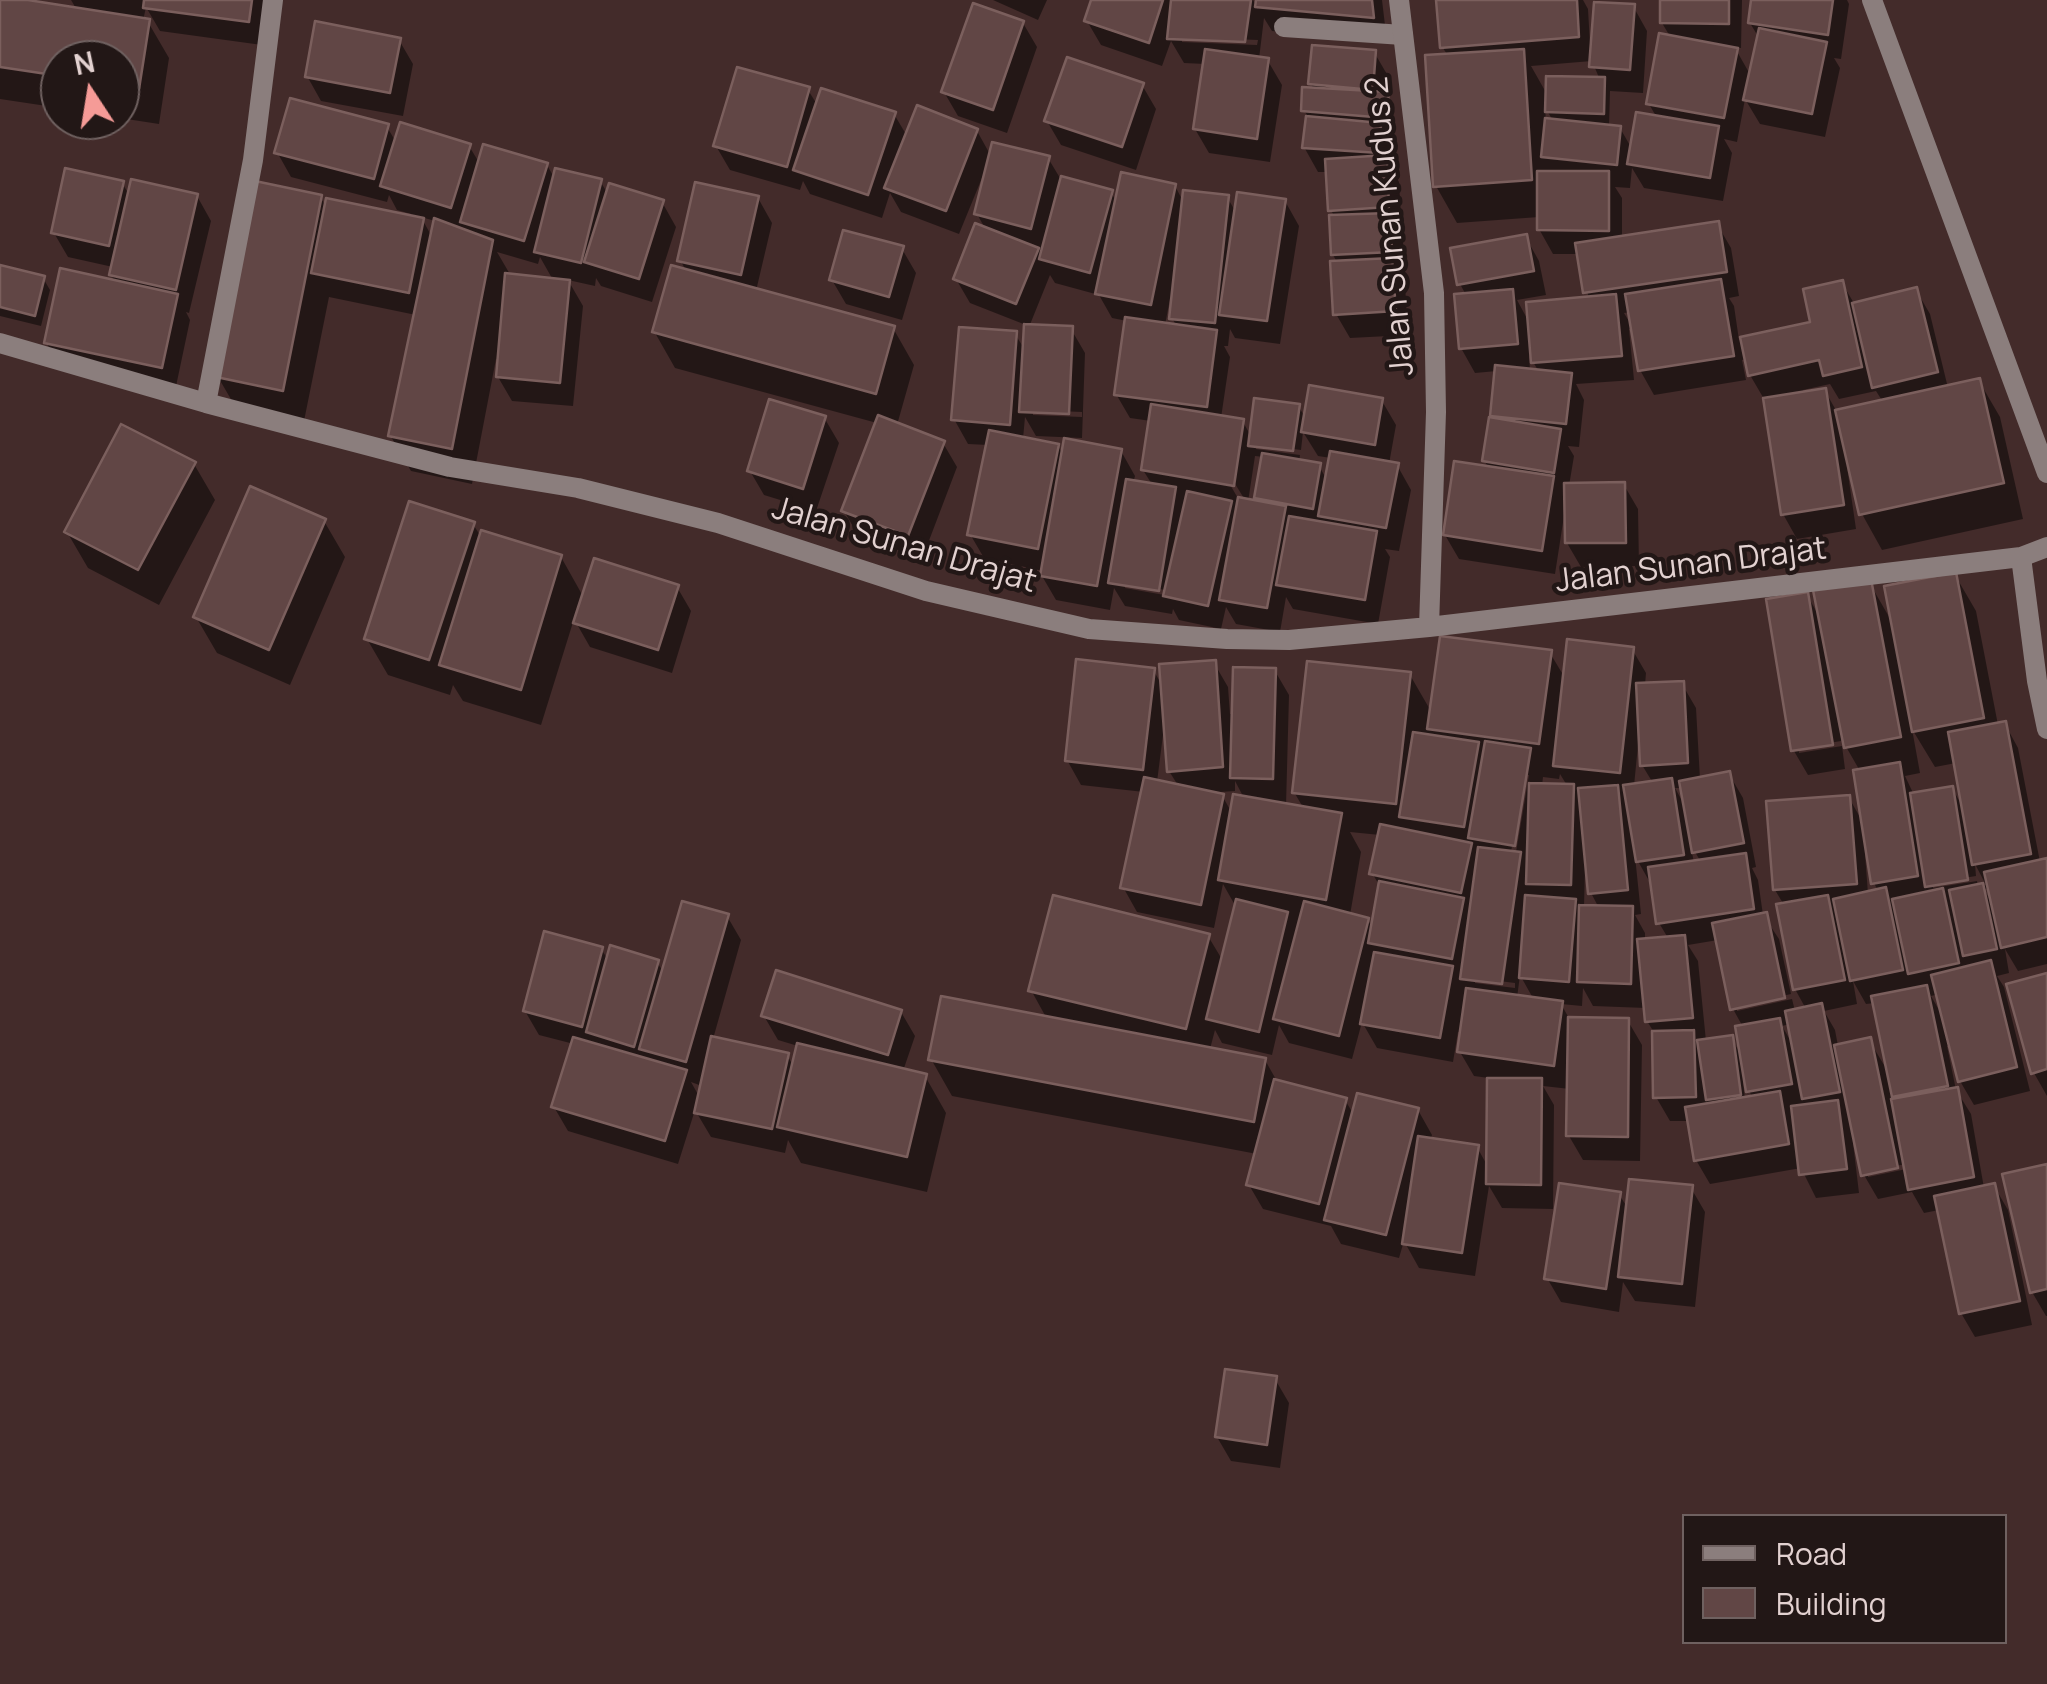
<!DOCTYPE html>
<html>
<head>
<meta charset="utf-8">
<style>
  body { margin:0 }
  #map { position:relative; width:2047px; height:1684px; overflow:hidden; background:#432b2a; font-family:Manrope,sans-serif }
  canvas { display:block }
  .legend { position:absolute; left:1682px; top:1514px; width:325px; height:130px; box-sizing:border-box; background:#221716; border:2px solid #6f6160; margin:0; padding:12px 18px; list-style:none; font-size:30px; color:#e2d1d0 }
  .legend li { display:flex; align-items:center; gap:20px; height:50px }
  .legend b { width:50px; border:2px solid #6f6160 }
  .north { position:absolute; left:40px; top:40px; width:100px; height:100px; box-sizing:border-box; background:#221716; border:2px solid #6f6160; border-radius:50%; rotate:348deg; font-size:28px; font-weight:700; line-height:40px; text-align:center; color:#e2d1d0 }
  .north::after { content:''; display:block; margin:auto; width:35px; height:45px; background:#f59b97; clip-path:polygon(50% 0,100% 100%,50% 72%,0 100%) }
</style>
</head>
<body>
<div id="map">
<canvas width="2047" height="1684"></canvas>
<ul class="legend">
<li><b style="height:12px;background:#8b7e7d"></b>Road</li>
<li><b style="height:28px;background:#614645"></b>Building</li>
</ul>
<div class="north">N</div>
</div>
<script>
const ctx = document.querySelector('canvas').getContext('2d');
ctx.lineJoin = 'round';
function paint(path, color) {
  ctx.fillStyle = color;
  ctx.fill(path, 'evenodd');
}
function toPath(rows) {
  const path = new Path2D();
  for (const r of rows) {
    path.moveTo(r[0], r[1]);
    for (let i = 2; i < r.length; i += 2) path.lineTo(r[i], r[i + 1]);
  }
  return path;
}
function trace(path, color, width, dash) {
  ctx.strokeStyle = color;
  ctx.lineWidth = width;
  ctx.lineCap = dash ? 'butt' : 'round';
  ctx.setLineDash(dash || []);
  ctx.stroke(path);
}
function drawText(font, color, halo, rows, align = 'center') {
  ctx.font = font + ' Manrope,sans-serif';
  ctx.lineWidth = 9;
  ctx.setLineDash([]);
  ctx.textBaseline = 'middle';
  ctx.strokeStyle = halo;
  ctx.fillStyle = color;
  for (const [text, x, y, turn = 0] of rows) {
    ctx.save();
    ctx.translate(x, y);
    ctx.rotate((+turn || 0) * Math.PI / 180);
    ctx.textAlign = isNaN(turn) ? turn : align;
    if (halo) ctx.strokeText(text, 0, 0);
    ctx.fillText(text, 0, 0);
    ctx.restore();
  }
}
paint(toPath([
  [0,0,77,10,71,0,268,0,262,45,160,31,146,7,143,21,148,22,169,58,159,124,120,118,120,60,60,60,60,108,0,99],
  [993,0,1047,0,1038,20],
  [1094,0,1253,0,1258,9,1258,0,1382,0,1387,42,1272,31,1264,18,1259,59,1268,61,1282,85,1270,162,1209,153,1195,129,1205,64,1184,63,1171,41,1162,66,1101,45,1087,21],
  [1182,37,1258,40,1257,45,1182,42],
  [1439,0,1583,0,1588,9,1590,44,1633,6,1647,31,1643,93,1610,91,1609,127,1620,128,1632,149,1657,118,1649,104,1671,38,1662,23,1663,0,1742,0,1741,48,1735,48,1751,76,1759,38,1750,23,1754,0,1847,0,1849,4,1841,59,1834,58,1840,68,1825,137,1760,124,1745,99,1737,142,1724,139,1732,153,1723,201,1644,188,1632,168,1630,188,1615,187,1622,198,1622,238,1717,224,1731,248,1739,296,1729,298,1734,306,1739,340,1813,324,1842,283,1855,305,1916,290,1930,314,1948,388,1979,381,2000,417,2023,519,1882,550,1862,514,1851,466,1847,467,1856,529,1797,539,1783,514,1764,399,1750,375,1747,359,1742,360,1746,380,1654,395,1640,370,1633,328,1629,329,1634,380,1576,384,1584,400,1579,447,1568,446,1574,456,1569,486,1624,485,1638,509,1639,566,1581,567,1567,543,1567,516,1564,516,1555,574,1459,559,1445,535,1489,469,1484,460,1497,371,1475,373,1461,348,1466,295,1460,284,1453,250,1525,236,1539,261,1546,295,1517,300,1530,324,1589,299,1579,254,1553,254,1539,229,1539,217,1457,223,1436,186,1448,56,1443,48],
  [1592,61,1600,80,1548,96,1531,66],
  [1545,107,1553,121,1546,121],
  [1631,312,1633,328,1624,313],
  [1529,355,1539,372,1530,371],
  [1830,384,1839,399,1876,391,1883,402,1837,412,1825,391,1804,394,1803,390],
  [1023,23,1037,47,1007,133,958,116,944,92],
  [399,40,413,64,403,116,321,101,307,76],
  [1374,52,1388,76,1387,94,1394,106,1392,129,1380,128,1393,150,1393,171,1399,182,1402,231,1398,231,1403,240,1404,276,1400,276,1405,284,1408,335,1350,338,1336,314,1338,264,1333,255,1335,218,1331,210,1328,172,1318,172,1304,147,1308,117,1304,110,1314,90,1311,84],
  [1142,85,1156,109,1136,170,1061,145,1047,121],
  [808,90,818,106,894,114,907,136,977,131,991,156,1048,158,1060,178,1111,192,1117,203,1175,186,1184,203,1227,197,1237,214,1285,201,1299,226,1280,344,1235,338,1230,329,1228,346,1224,346,1230,357,1221,418,1243,422,1252,438,1299,407,1306,419,1382,401,1396,425,1389,464,1397,465,1411,490,1399,551,1385,549,1390,557,1378,624,1293,609,1286,597,1280,632,1236,624,1226,607,1221,629,1179,620,1173,609,1172,614,1125,606,1114,588,1110,610,1056,600,1042,576,1043,571,984,558,970,534,988,445,968,444,954,419,1015,334,1025,350,1026,325,970,303,956,279,986,230,977,214,987,174,984,173,959,234,901,212,890,193,882,218,810,194,803,181,800,190,730,170,716,146],
  [1050,275,1055,283,1099,295,1112,318,1127,321,1116,394,1130,418,1151,421,1143,470,1153,486,1133,483,1135,476,1121,451,1064,456,1058,446,1023,439,1025,417,1036,436,1082,438,1085,353,1071,329,1029,327],
  [1170,299,1174,299,1172,318,1177,327,1165,325],
  [1033,410,1082,412,1082,417,1033,415],
  [1303,432,1318,456,1331,458,1327,480,1319,466,1299,462,1300,455,1256,449,1256,444,1301,450],
  [1255,456,1264,457,1256,503,1248,502],
  [1229,474,1245,500,1239,500,1225,476],
  [1125,583,1171,591,1170,596,1125,588],
  [387,127,396,142,469,146,480,164,547,165,555,179,600,181,608,194,662,202,676,227,652,302,601,286,596,278,595,286,568,280,583,306,573,406,512,401,498,377,500,360,496,359,472,484,411,471,390,435,416,315,329,297,303,426,239,413,218,377,320,197,327,208,410,218,411,214,397,210,389,195,387,202,291,177,277,152],
  [421,217,435,221,432,237],
  [497,252,538,264,540,257,553,280,511,276],
  [122,183,130,196,197,196,211,221,189,313,186,312,190,320,175,391,60,367,46,342,116,283,111,275,113,267,68,257,54,233],
  [758,198,772,223,756,291,893,328,914,365,897,425,943,443,957,467,922,559,858,535,844,511,877,423,675,368,654,331,687,272,680,260],
  [902,249,916,273,902,320,846,304,832,280],
  [0,268,43,278,50,290,41,326,0,316],
  [825,419,839,443,816,511,764,495,750,471],
  [194,464,215,500,159,605,88,568,67,532],
  [324,521,345,557,290,685,217,653,196,617],
  [473,524,481,537,561,557,584,598,677,587,691,611,672,673,590,647,574,619,541,725,463,701,453,685,450,695,388,675,367,639],
  [1955,575,1976,611,1998,725,2005,724,2018,748,2040,862,2047,860,2047,964,2018,971,2005,949,2009,973,1997,976,2004,987,2030,1091,1974,1105,1960,1081,1952,1045,1947,1046,1956,1090,1971,1114,1984,1188,1994,1186,2008,1210,2032,1325,1975,1337,1961,1313,1939,1210,1924,1213,1912,1192,1878,1199,1864,1175,1857,1142,1853,1143,1859,1193,1816,1198,1801,1168,1710,1184,1696,1160,1689,1121,1670,1121,1656,1097,1655,1034,1647,1021,1646,1008,1593,1006,1583,988,1582,1006,1561,1004,1570,1020,1628,1021,1642,1045,1640,1161,1583,1160,1569,1136,1570,1089,1543,1086,1554,1105,1553,1209,1502,1208,1489,1186,1475,1276,1419,1268,1404,1241,1399,1258,1341,1244,1331,1226,1263,1209,1249,1185,1257,1154,952,1096,931,1059,1047,1019,1031,990,1208,936,1223,961,1236,907,1223,884,1214,928,1137,912,1123,887,1144,792,1081,785,1067,760,1153,670,1164,688,1214,663,1228,687,1230,714,1234,714,1275,671,1289,695,1286,806,1304,809,1294,792,1410,675,1432,713,1550,653,1565,678,1632,649,1646,673,1645,685,1682,684,1696,708,1700,779,1729,774,1743,798,1756,867,1752,868,1758,880,1763,915,1779,939,1791,994,1737,1006,1737,1011,1792,999,1795,1011,1806,1009,1795,989,1784,905,1775,890,1849,798,1864,824,1860,771,1841,738,1841,741,1799,748,1799,753,1842,746,1845,769,1808,775,1794,751,1807,595,1819,616,1869,582,1892,622],
  [1164,727,1166,727,1169,771,1179,787,1157,782],
  [1912,729,1935,767,1956,763,1964,809,1952,788,1914,795,1905,776,1920,773],
  [1638,745,1641,745,1642,765,1653,783,1634,786],
  [1560,774,1568,787,1542,786,1543,777,1559,779],
  [1524,775,1529,775,1515,858,1510,858],
  [1235,781,1244,798,1232,813,1220,792,1235,791],
  [1675,788,1683,788,1685,806],
  [1350,832,1380,835,1372,873,1381,888,1373,929,1368,920,1350,915,1361,852],
  [1691,847,1692,847,1701,862,1694,863],
  [1869,853,1874,883,1878,891,1868,894,1865,854],
  [1635,856,1652,886,1659,923,1668,938,1645,940,1645,933,1635,915,1641,914],
  [1975,864,1986,885,1978,887,1977,881,1933,888,1933,883,1976,876],
  [1585,868,1588,868,1591,893,1599,908,1584,907],
  [1991,888,1993,906,1984,889],
  [1718,940,1733,1009,1743,1027,1742,1056,1731,1038,1706,1041,1698,961,1688,945],
  [1520,975,1534,1000,1517,998],
  [1475,978,1515,983,1515,988,1475,983],
  [1853,981,1866,1004,1875,1003,1887,1070,1869,1040,1838,1046,1835,1030,1824,1011,1857,1004],
  [1939,994,1943,1017,1931,996],
  [1362,1022,1377,1048,1453,1062,1458,1032,1463,1033,1460,1052,1474,1076,1489,1078,1488,1167,1477,1147,1430,1141,1432,1135,1418,1110,1354,1115,1345,1100,1278,1083,1265,1060,1210,1049,1215,1030,1222,1043,1272,1055,1279,1025,1289,1043,1352,1059],
  [1790,1024,1793,1045,1782,1026],
  [1743,1081,1753,1098,1745,1100],
  [1910,1163,1911,1168,1868,1177,1868,1172],
  [727,916,741,940,713,1039,787,1055,794,1067,798,1046,778,1040,764,1016,901,1012,915,1036,903,1071,925,1076,946,1113,927,1192,801,1163,788,1140,785,1153,711,1137,695,1110,678,1164,568,1131,554,1107,574,1044,539,1035,525,1011,601,949,609,961,657,962,664,973],
  [691,1082,702,1086,700,1098],
  [2047,975,2047,1096,2034,1073],
  [2047,1166,2047,1316,2046,1316,2032,1292],
  [1691,1188,1705,1212,1695,1307,1635,1301,1623,1282,1619,1312,1561,1302,1547,1278,1619,1194,1628,1209],
  [1275,1379,1289,1403,1280,1468,1231,1461,1217,1437]
]), '#0007');
const building = toPath([
  [0,0,28,0,150,19,139,89,120,86,120,60,60,60,60,76,0,67,0,0],
  [144,0,252,0,249,22,143,8,144,0],
  [1091,0,1163,0,1149,43,1084,21,1091,0],
  [1171,0,1251,0,1245,42,1167,39,1171,0],
  [1256,0,1372,0,1374,18,1255,7,1256,0],
  [1436,0,1577,0,1579,37,1440,48,1436,0],
  [1660,0,1729,0,1729,24,1660,23,1660,0],
  [1751,0,1833,0,1828,35,1748,23,1751,0],
  [1594,2,1635,4,1630,70,1589,67,1594,2],
  [973,3,1024,21,993,110,941,92,973,3],
  [315,21,401,38,390,93,305,77,315,21],
  [1759,28,1827,42,1812,114,1743,100,1759,28],
  [1659,33,1738,48,1724,118,1646,104,1659,33],
  [1312,45,1376,50,1373,90,1308,84,1312,45],
  [1205,49,1269,58,1257,139,1193,129,1205,49],
  [1524,49,1532,180,1433,187,1425,55,1524,49],
  [1067,57,1144,83,1122,147,1044,121,1067,57],
  [737,67,810,87,787,167,713,146,737,67],
  [1546,76,1605,77,1604,114,1545,112,1546,76],
  [1302,87,1389,92,1386,118,1301,111,1302,87],
  [821,88,896,112,868,195,793,170,821,88],
  [290,98,389,124,374,179,274,153,290,98],
  [917,105,978,129,946,211,884,188,917,105],
  [1636,112,1719,126,1710,178,1627,164,1636,112],
  [1306,116,1381,123,1380,153,1302,148,1306,116],
  [1545,118,1621,126,1617,165,1541,157,1545,118],
  [400,122,471,144,451,208,380,186,400,122],
  [992,142,1050,156,1031,229,974,214,992,142],
  [483,144,548,163,524,241,460,222,483,144],
  [1387,155,1389,207,1328,211,1325,159,1387,155],
  [65,168,124,181,109,246,51,233,65,168],
  [555,168,602,179,581,263,534,252,555,168],
  [1537,171,1609,171,1609,231,1537,230,1537,171],
  [1121,172,1176,184,1151,305,1095,294,1121,172],
  [1061,176,1113,190,1090,273,1039,259,1061,176],
  [131,179,198,194,176,290,109,275,131,179],
  [255,181,322,195,283,391,216,377,255,181],
  [695,182,759,196,741,275,677,261,695,182],
  [609,183,664,200,639,279,584,262,609,183],
  [1183,190,1229,195,1215,323,1169,319,1183,190],
  [1237,192,1286,199,1267,321,1219,315,1237,192],
  [326,198,424,218,409,293,311,273,326,198],
  [1390,213,1392,252,1331,255,1329,215,1390,213],
  [434,218,493,240,452,449,388,436,434,218],
  [1719,221,1727,272,1583,293,1575,243,1719,221],
  [975,223,1039,248,1016,304,953,279,975,223],
  [843,230,904,246,889,297,829,280,843,230],
  [1527,234,1534,271,1457,285,1450,248,1527,234],
  [1392,258,1396,311,1333,315,1330,261,1392,258],
  [0,265,45,276,35,316,0,307,0,265],
  [671,265,895,326,876,394,652,332,671,265],
  [60,268,178,294,162,368,44,343,60,268],
  [505,273,570,280,560,383,496,377,505,273],
  [1721,279,1734,356,1638,371,1625,294,1721,279],
  [1843,280,1862,367,1823,376,1819,360,1748,376,1740,337,1810,322,1803,289,1843,280],
  [1917,287,1938,372,1872,388,1852,303,1917,287],
  [1513,289,1518,344,1459,349,1454,294,1513,289],
  [1616,294,1622,356,1531,363,1526,302,1616,294],
  [1125,317,1217,330,1207,407,1114,395,1125,317],
  [1024,324,1073,326,1069,414,1019,412,1024,324],
  [959,327,1017,331,1010,425,951,420,959,327],
  [1495,365,1572,373,1566,424,1490,416,1495,365],
  [1980,378,2004,483,1859,515,1835,410,1980,378],
  [1309,385,1383,398,1375,445,1301,432,1309,385],
  [1826,388,1844,505,1781,515,1763,398,1826,388],
  [1254,398,1300,404,1293,451,1248,446,1254,398],
  [769,399,826,416,803,489,747,471,769,399],
  [1151,404,1244,419,1234,486,1141,470,1151,404],
  [878,415,945,441,908,536,841,511,878,415],
  [1489,417,1561,429,1554,473,1482,461,1489,417],
  [121,424,196,462,138,570,64,532,121,424],
  [989,430,1059,444,1038,549,967,535,989,430],
  [1064,438,1122,449,1097,586,1040,576,1064,438],
  [1330,451,1399,463,1386,528,1318,516,1330,451],
  [1262,453,1321,463,1313,509,1254,498,1262,453],
  [1454,461,1554,476,1542,551,1443,535,1454,461],
  [1126,479,1176,487,1159,591,1108,583,1126,479],
  [1625,482,1626,543,1565,543,1564,483,1625,482],
  [250,486,326,519,269,650,193,617,250,486],
  [1187,491,1232,501,1208,606,1163,596,1187,491],
  [1238,497,1286,506,1267,608,1219,600,1238,497],
  [409,501,475,522,429,660,364,639,409,501],
  [1289,516,1377,531,1365,600,1276,585,1289,516],
  [481,530,562,555,521,690,439,665,481,530],
  [594,558,679,585,658,650,573,623,594,558],
  [1956,572,1984,718,1912,732,1884,586,1956,572],
  [1871,579,1901,737,1844,748,1813,590,1871,579],
  [1808,592,1833,745,1791,751,1766,599,1808,592],
  [1440,636,1552,650,1539,744,1427,729,1440,636],
  [1567,639,1634,647,1620,773,1553,766,1567,639],
  [1076,659,1155,668,1143,770,1065,761,1076,659],
  [1216,660,1223,767,1167,772,1159,664,1216,660],
  [1307,661,1411,672,1396,804,1292,793,1307,661],
  [1233,667,1276,668,1273,779,1230,778,1233,667],
  [1684,681,1688,763,1640,766,1636,683,1684,681],
  [2006,721,2031,854,1972,865,1948,732,2006,721],
  [1413,732,1479,742,1464,827,1399,817,1413,732],
  [1485,741,1531,748,1515,846,1468,838,1485,741],
  [1900,762,1918,876,1871,884,1853,770,1900,762],
  [1730,771,1744,843,1692,853,1679,781,1730,771],
  [1144,777,1224,794,1201,905,1120,888,1144,777],
  [1672,778,1684,855,1636,862,1623,785,1672,778],
  [1529,783,1574,784,1571,885,1526,884,1529,783],
  [1618,785,1628,890,1588,894,1578,788,1618,785],
  [1953,786,1968,880,1925,887,1910,793,1953,786],
  [1233,794,1342,813,1326,900,1218,880,1233,794],
  [1850,795,1857,884,1773,890,1766,801,1850,795],
  [1380,824,1472,843,1461,893,1369,874,1380,824],
  [1478,847,1521,852,1502,984,1460,979,1478,847],
  [1746,853,1754,909,1656,924,1648,867,1746,853],
  [2047,858,2047,937,2001,948,1984,872,2047,858],
  [1379,881,1464,898,1452,959,1368,943,1379,881],
  [1983,883,1997,949,1963,956,1949,890,1983,883],
  [1886,887,1903,970,1850,981,1833,899,1886,887],
  [1943,888,1959,963,1908,974,1892,899,1943,888],
  [1053,895,1210,934,1186,1029,1028,991,1053,895],
  [1525,895,1576,899,1569,982,1519,978,1525,895],
  [1828,895,1845,980,1793,990,1776,904,1828,895],
  [1236,899,1288,912,1259,1032,1206,1019,1236,899],
  [682,901,729,914,686,1062,639,1049,682,901],
  [1304,901,1369,918,1339,1036,1273,1019,1304,901],
  [1579,905,1633,906,1631,984,1577,982,1579,905],
  [1767,912,1785,998,1730,1010,1712,923,1767,912],
  [544,931,603,947,582,1027,523,1011,544,931],
  [1685,935,1693,1018,1645,1022,1637,939,1685,935],
  [610,945,659,960,634,1047,586,1032,610,945],
  [1374,952,1453,966,1440,1038,1360,1024,1374,952],
  [1991,960,2017,1067,1958,1082,1931,975,1991,960],
  [776,970,902,1010,888,1055,761,1016,776,970],
  [2047,973,2047,1069,2031,1074,2006,984,2047,973],
  [1927,985,1948,1086,1892,1097,1871,996,1927,985],
  [1466,988,1563,1001,1554,1066,1457,1052,1466,988],
  [941,996,1266,1058,1254,1122,928,1060,941,996],
  [1822,1003,1840,1092,1802,1099,1785,1011,1822,1003],
  [1568,1017,1629,1018,1628,1137,1566,1136,1568,1017],
  [1780,1018,1792,1084,1746,1092,1735,1026,1780,1018],
  [1694,1030,1696,1097,1653,1098,1652,1031,1694,1030],
  [1733,1035,1741,1095,1706,1100,1697,1040,1733,1035],
  [711,1036,789,1053,772,1129,694,1113,711,1036],
  [573,1037,687,1070,665,1141,551,1107,573,1037],
  [1871,1037,1898,1168,1861,1176,1834,1045,1871,1037],
  [797,1043,927,1074,907,1157,777,1127,797,1043],
  [1487,1078,1542,1078,1541,1185,1486,1184,1487,1078],
  [1274,1079,1347,1098,1319,1204,1246,1185,1274,1079],
  [1958,1087,1974,1177,1908,1190,1891,1099,1958,1087],
  [1780,1091,1789,1144,1694,1161,1685,1107,1780,1091],
  [1357,1093,1419,1108,1386,1235,1324,1220,1357,1093],
  [1838,1100,1847,1169,1799,1175,1791,1106,1838,1100],
  [1418,1136,1479,1145,1462,1253,1402,1244,1418,1136],
  [2047,1164,2047,1289,2030,1293,2002,1174,2047,1164],
  [1629,1179,1693,1185,1682,1284,1618,1277,1629,1179],
  [1559,1183,1621,1192,1606,1289,1544,1279,1559,1183],
  [1995,1183,2020,1301,1959,1314,1934,1196,1995,1183],
  [1225,1369,1277,1376,1267,1445,1215,1437,1225,1369]
]);
paint(building, '#614645');
trace(building, '#7b5f5d', 2.5);
trace(toPath([
  [1284,27,1403,35]
]), '#8b7e7d', 20);
trace(toPath([
  [1399,0,1434,293,1436,412,1429,627],
  [1872,0,2047,473],
  [0,343,206,403,450,467,578,488,718,523,926,591,1089,629,1227,639,1289,640,1429,627,2021,557,2047,547],
  [206,403,253,160,273,0],
  [2021,557,2037,681,2047,729]
]), '#8b7e7d', 20);
drawText('32px', '#e2d1d0', '#221716', [
  ["Jalan Sunan Kudus 2",1391,226,-95],
  ["Jalan Sunan Drajat",904,546,16],
  ["Jalan Sunan Drajat",1691,566,-7]
]);
</script>
</body>
</html>
